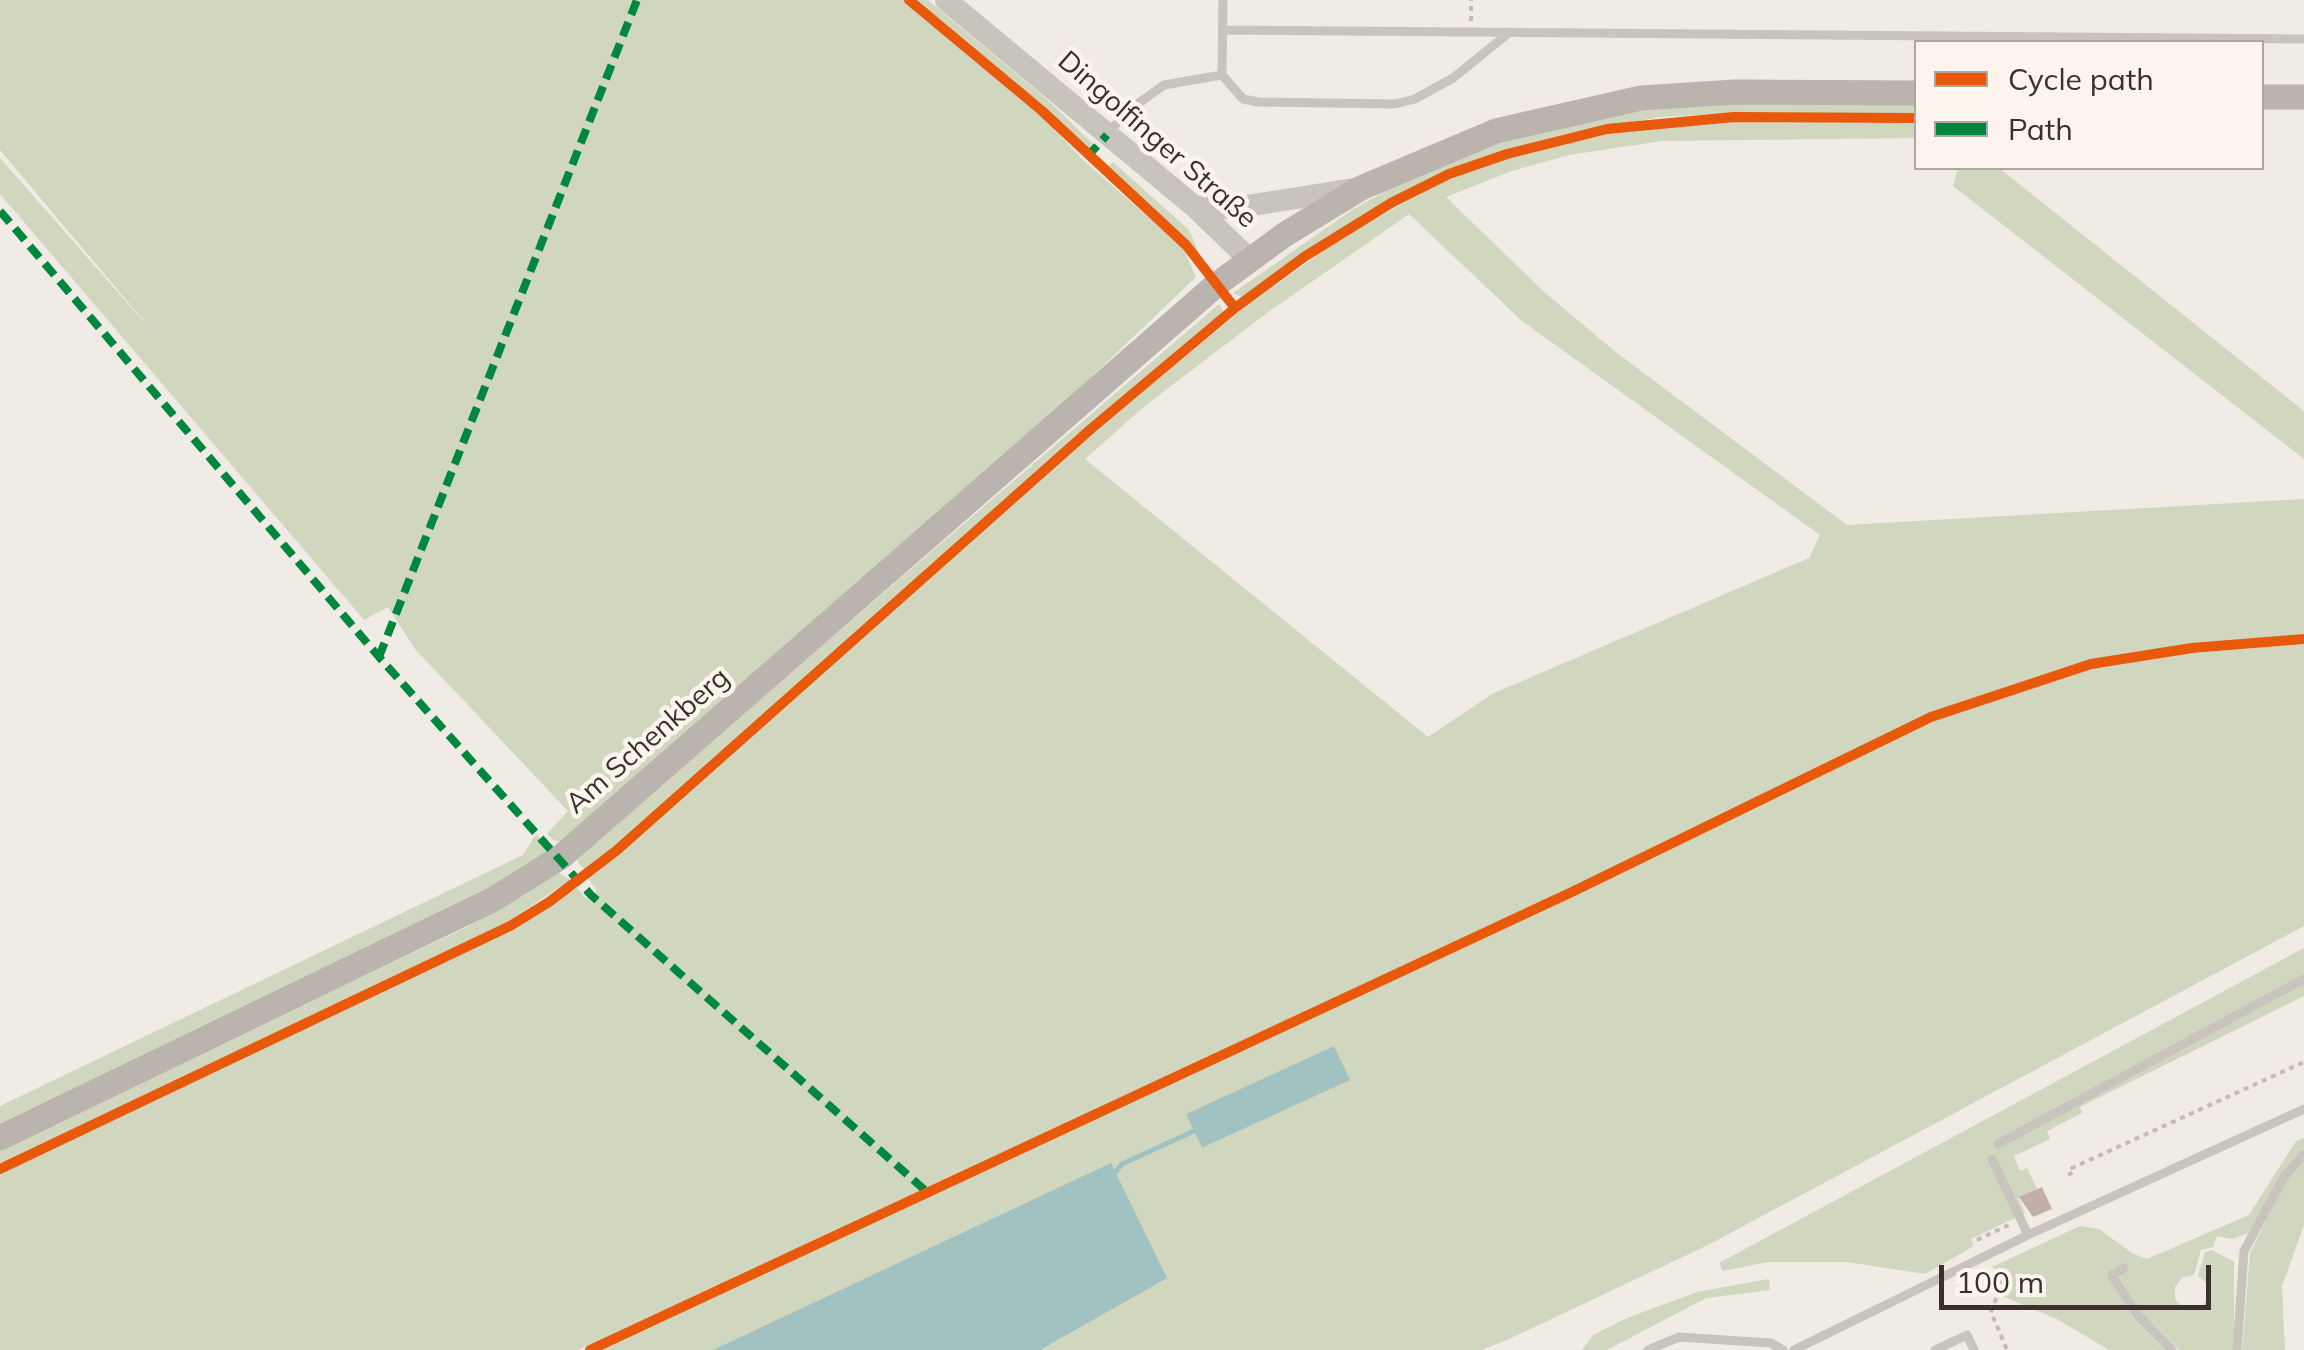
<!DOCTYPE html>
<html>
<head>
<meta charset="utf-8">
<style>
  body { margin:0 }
  #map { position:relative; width:2304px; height:1350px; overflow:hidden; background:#f0ebe5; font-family:Mulish,sans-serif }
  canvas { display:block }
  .legend { position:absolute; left:1914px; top:40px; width:350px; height:130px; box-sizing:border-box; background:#fbf5ee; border:2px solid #aea6a0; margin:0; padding:12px 18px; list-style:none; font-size:30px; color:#3b302b }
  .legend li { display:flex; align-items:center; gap:20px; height:50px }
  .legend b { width:50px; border:2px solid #aea6a0 }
  .scale { position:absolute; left:1939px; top:1265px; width:272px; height:45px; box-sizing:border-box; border:5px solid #3b302b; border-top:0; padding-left:12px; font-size:30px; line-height:35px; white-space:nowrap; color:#3b302b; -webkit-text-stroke:8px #fbf5ee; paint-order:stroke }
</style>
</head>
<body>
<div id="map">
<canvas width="2304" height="1350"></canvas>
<ul class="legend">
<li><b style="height:12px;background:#e8590c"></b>Cycle path</li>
<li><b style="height:12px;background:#00873e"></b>Path</li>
</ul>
<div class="scale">100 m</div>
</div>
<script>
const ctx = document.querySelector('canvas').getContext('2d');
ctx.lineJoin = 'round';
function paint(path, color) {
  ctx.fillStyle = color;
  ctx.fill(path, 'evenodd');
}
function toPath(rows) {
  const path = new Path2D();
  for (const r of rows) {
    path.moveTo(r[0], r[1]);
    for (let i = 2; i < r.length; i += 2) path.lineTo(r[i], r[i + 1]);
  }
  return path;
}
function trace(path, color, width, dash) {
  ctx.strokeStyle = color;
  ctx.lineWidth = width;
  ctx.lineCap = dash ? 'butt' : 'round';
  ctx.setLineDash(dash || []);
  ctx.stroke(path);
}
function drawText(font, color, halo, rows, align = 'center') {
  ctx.font = font + ' Mulish,sans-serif';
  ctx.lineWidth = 9;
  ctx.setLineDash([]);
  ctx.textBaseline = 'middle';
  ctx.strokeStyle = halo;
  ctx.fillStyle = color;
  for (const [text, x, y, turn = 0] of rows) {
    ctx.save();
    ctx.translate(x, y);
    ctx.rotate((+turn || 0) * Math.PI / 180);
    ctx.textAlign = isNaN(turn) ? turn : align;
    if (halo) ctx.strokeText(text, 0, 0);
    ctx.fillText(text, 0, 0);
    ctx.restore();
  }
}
paint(toPath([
  [0,0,903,0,1039,113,1083,160,1183,248,1196,277,1042,424,565,841,555,841,547,834,568,811,415,649,388,607,364,620,0,194,0,158,159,339,0,150],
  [913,0,928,0,1049,101,1094,145,1086,153,1042,107],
  [1735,104,1916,105,1916,114,1734,113,1660,117,1565,134,1448,171,1345,226,1243,298,1233,293,1355,208,1409,178,1499,143,1554,127,1644,110],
  [1733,121,1916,122,1916,138,1662,141,1569,155,1512,171,1446,197,1543,291,1617,353,1847,525,2304,499,2304,634,2191,644,2091,660,1929,714,1597,875,578,1350,0,1350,0,1174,511,930,577,887,586,899,597,891,588,878,1094,431,1249,304,1350,232,1451,178,1509,157,1608,133],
  [1409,214,1522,321,1820,535,1809,558,1492,694,1428,737,1085,459,1146,405,1267,313],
  [1113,162,1189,230,1201,257,1106,169],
  [1958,168,1999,168,2304,411,2304,459,1953,186],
  [1219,304,1225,314,1175,358,1090,426,612,849,586,870,578,863,578,856],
  [2304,644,2304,926,1708,1245,1507,1340,1481,1350,602,1350,1577,895,1934,721,2092,668,2192,653],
  [1334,1046,1349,1080,1202,1148,1187,1114],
  [536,834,547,848,545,854,487,893,0,1125,0,1106,523,855],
  [557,872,570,880,507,922,0,1164,0,1149,467,927],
  [2304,948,2304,996,2080,1107,2082,1113,2047,1131,2050,1139,2014,1156,2020,1171,2027,1168,2037,1189,2018,1198,2025,1213,1971,1239,1974,1246,1925,1274,1847,1262,1768,1262,1723,1271,1719,1263],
  [2304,1138,2304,1148,2280,1178,2249,1233,2232,1239,2217,1236,2213,1247,2201,1250,2194,1275,2182,1278,2175,1287,2175,1299,2182,1308,2200,1309,2210,1295,2208,1284,2198,1276,2205,1252,2212,1250,2234,1262,2234,1350,2179,1350,2142,1314,2119,1277,2129,1269,2119,1266,2107,1274,2134,1319,2165,1350,2109,1350,2057,1319,2002,1296,2008,1282,1992,1267,2080,1226,2099,1229,2132,1253,2147,1259,2249,1215,2296,1141],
  [2304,1158,2304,1225,2282,1286,2285,1350,2242,1350,2250,1253,2288,1176],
  [1769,1279,1770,1290,1706,1298,1607,1350,1582,1350,1593,1335,1627,1318,1697,1292]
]), '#d1d6bf');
paint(toPath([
  [1334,1046,1350,1080,1202,1148,1186,1114],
  [1111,1163,1167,1278,1040,1350,713,1350]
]), '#a1c2c1');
trace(toPath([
  [1114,1174,1122,1164,1194,1131]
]), '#a1c2c1', 5);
paint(toPath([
  [2042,1187,2052,1209,2033,1217,2019,1197]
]), '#c3afa7');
trace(toPath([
  [1471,21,1471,0],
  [2068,1175,2074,1172,2072,1168,2304,1062],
  [1977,1240,2009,1225],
  [1993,1276,2003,1280,1991,1312,2007,1350]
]), '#c2bbb6', 4, [5, 5]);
trace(toPath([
  [1223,0,1222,75,1243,99,1258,102,1395,104,1415,99,1453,78,1510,32],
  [1223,30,2304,39],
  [1109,133,1125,113,1164,85,1222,75],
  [1998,1144,2304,979],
  [1992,1159,2028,1235],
  [2124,1268,2112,1275,2138,1316,2172,1350],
  [1648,1350,1679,1337,1771,1343,1783,1350],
  [1794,1350,2028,1235,2304,1109],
  [1935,1350,1967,1335,1974,1350],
  [2237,1350,2244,1251,2284,1177,2304,1154]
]), '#c9c3be', 9);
trace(toPath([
  [946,0,1195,207,1249,259],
  [1195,207,1234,208,1360,188]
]), '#c9c3be', 22);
trace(toPath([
  [2262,97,2304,97],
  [0,1138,492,900,561,857,1216,285,1284,235,1361,188,1496,131,1641,98,1735,92,1916,93]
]), '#bab3ae', 25);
trace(toPath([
  [1087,157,1107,135],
  [0,211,379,657,591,895,926,1191],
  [379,657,637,0]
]), '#00873e', 8, [15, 8]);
trace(toPath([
  [909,0,1041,110,1186,245,1235,308],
  [0,1169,510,926,549,902,616,851,1092,428,1235,308,1304,257,1391,203,1449,174,1507,154,1607,129,1734,117,1916,118],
  [590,1350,1574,891,1931,717,2091,664,2192,648,2304,639]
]), '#e8590c', 10);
drawText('28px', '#3b302b', '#fbf5ee', [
  ["Dingolfinger Straße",1157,140,41],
  ["Am Schenkberg",648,741,-41]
]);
</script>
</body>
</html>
